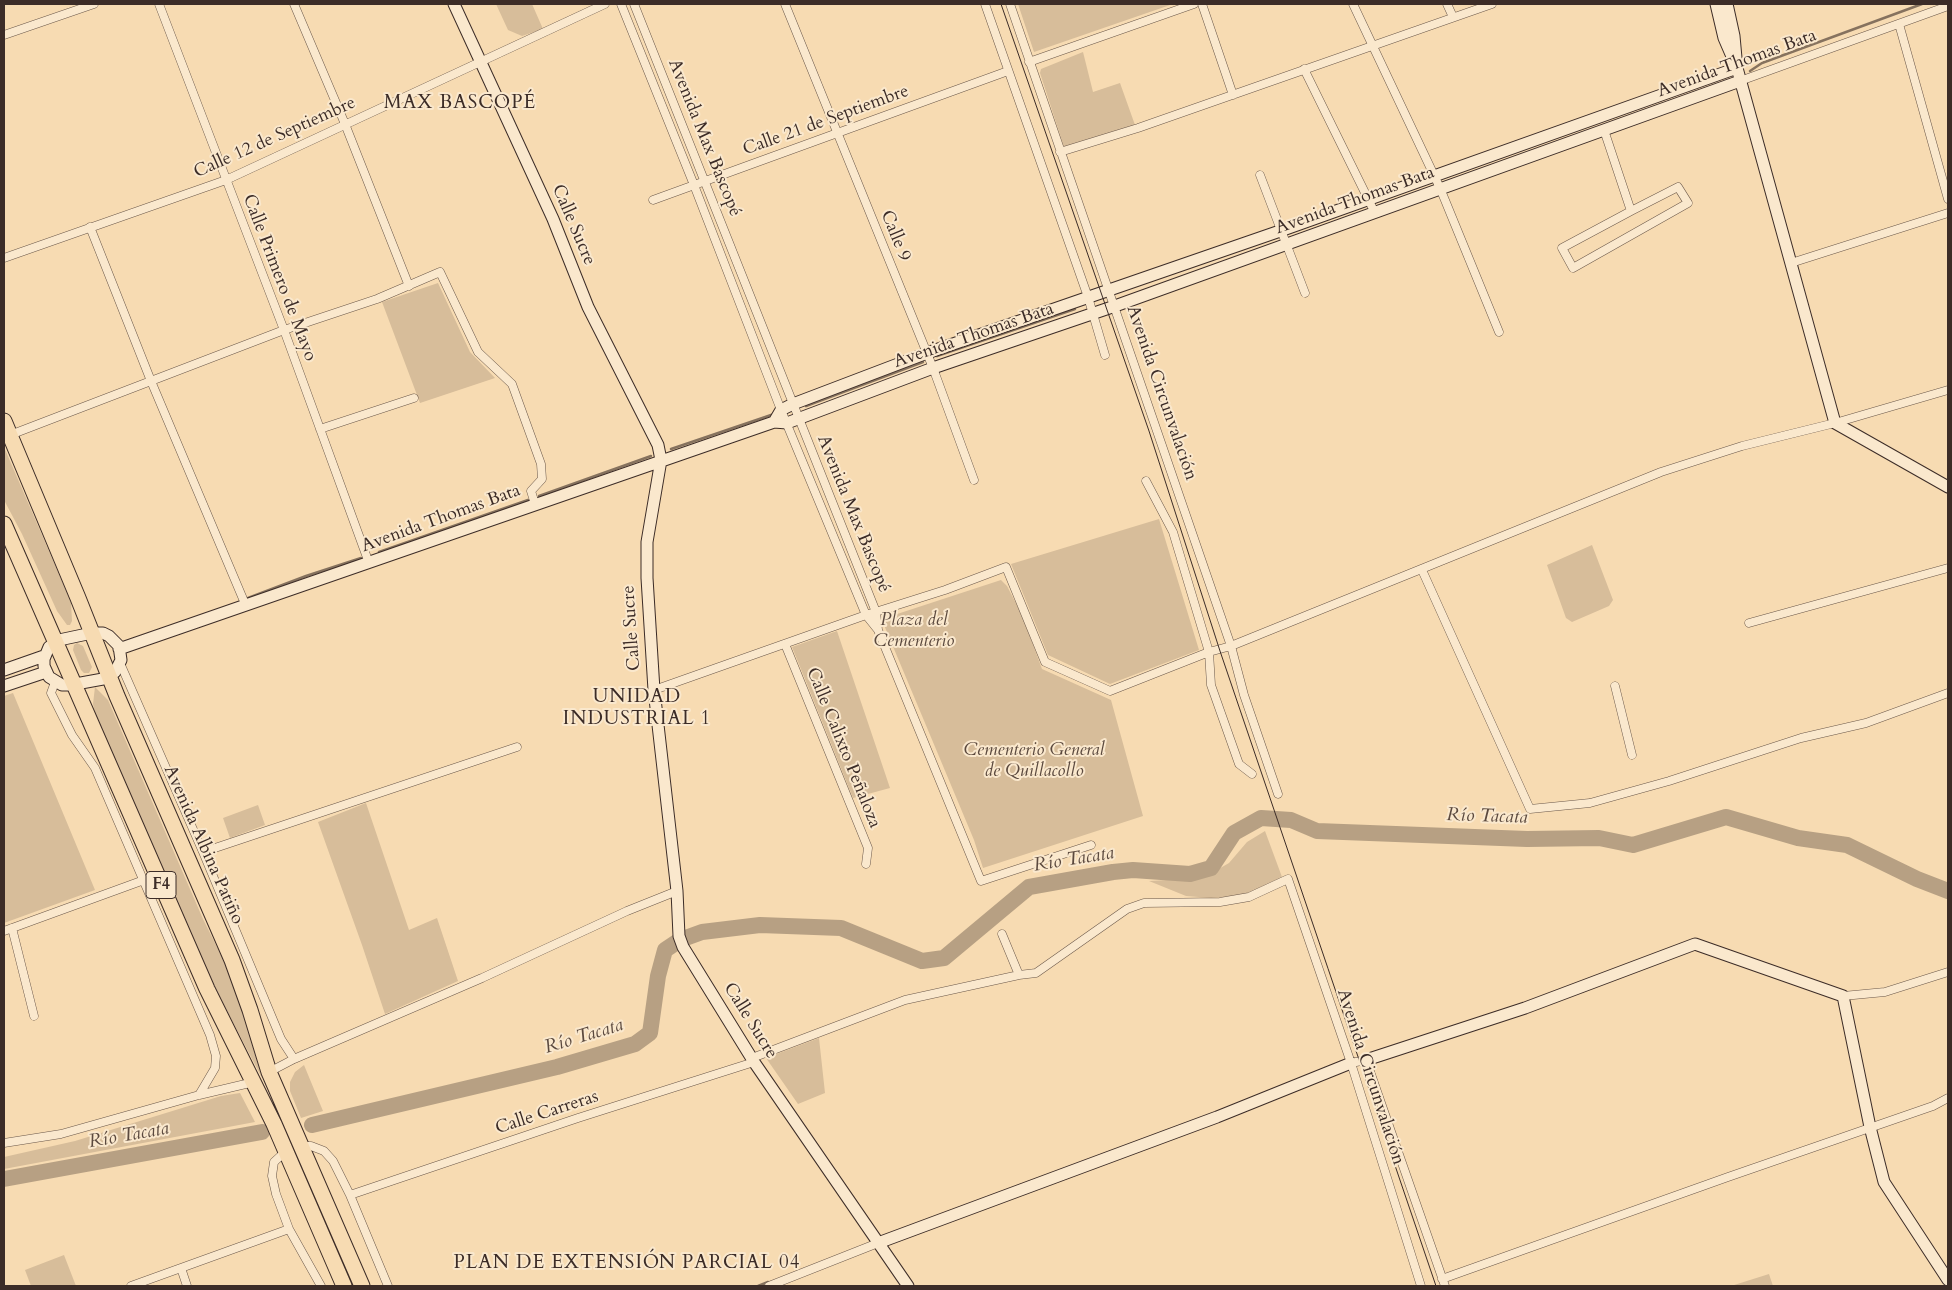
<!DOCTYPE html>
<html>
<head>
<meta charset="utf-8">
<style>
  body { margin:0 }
  #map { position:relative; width:1952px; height:1290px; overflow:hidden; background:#f7dbb2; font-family:Cardo,serif }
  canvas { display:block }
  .frame { position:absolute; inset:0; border:5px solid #3c2c27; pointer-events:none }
</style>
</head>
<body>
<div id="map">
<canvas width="1952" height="1290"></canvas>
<div class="frame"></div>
</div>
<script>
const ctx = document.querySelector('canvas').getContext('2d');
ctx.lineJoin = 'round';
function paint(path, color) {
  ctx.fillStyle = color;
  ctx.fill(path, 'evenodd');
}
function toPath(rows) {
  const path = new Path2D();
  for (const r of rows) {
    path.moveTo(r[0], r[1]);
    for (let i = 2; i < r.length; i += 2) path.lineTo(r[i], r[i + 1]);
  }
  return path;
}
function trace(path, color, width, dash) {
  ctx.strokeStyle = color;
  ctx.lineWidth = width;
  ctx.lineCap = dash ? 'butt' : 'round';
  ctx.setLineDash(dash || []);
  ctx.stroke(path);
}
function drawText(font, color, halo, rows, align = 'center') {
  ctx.font = font + ' Cardo,serif';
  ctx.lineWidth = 4;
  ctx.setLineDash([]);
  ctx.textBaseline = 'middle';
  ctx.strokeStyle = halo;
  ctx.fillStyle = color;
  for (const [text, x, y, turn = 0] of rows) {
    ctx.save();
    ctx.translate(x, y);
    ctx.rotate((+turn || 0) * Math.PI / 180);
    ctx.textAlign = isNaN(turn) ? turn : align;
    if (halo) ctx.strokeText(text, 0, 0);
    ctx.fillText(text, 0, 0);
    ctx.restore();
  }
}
paint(toPath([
  [496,4,532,4,543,29,522,36,508,30],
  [1018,4,1173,4,1034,52],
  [1083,52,1093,92,1120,83,1135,125,1064,147,1040,73,1041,69],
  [438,283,470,352,495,378,420,403,382,302],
  [4,447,71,602,72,621,70,625,67,625,57,611,22,534,4,500],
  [1159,519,1199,650,1110,684,1048,655,1011,564],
  [1592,545,1613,600,1609,606,1572,622,1566,618,1547,565],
  [1001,580,1007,586,1022,615,1042,669,1111,700,1143,816,983,868,974,840,884,625,885,618],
  [837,631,890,788,853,798,792,647],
  [77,643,83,646,92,667,89,673,84,673,81,670,73,650,74,645],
  [95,687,108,700,203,919,226,965,237,992,262,1078,215,988,95,713,93,704],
  [13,693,95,890,4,923,4,696],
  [366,803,409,930,437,918,458,981,385,1014,362,945,318,822],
  [258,805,265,825,230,838,223,818],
  [1265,831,1282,877,1244,895,1211,898,1186,896,1149,881,1203,878,1229,863,1247,842],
  [819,1038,825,1093,798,1104,766,1058],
  [304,1065,323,1111,301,1118,290,1091,290,1082,295,1072],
  [240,1093,255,1122,4,1169,4,1157,75,1141,221,1096],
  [64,1255,76,1286,31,1286,25,1270],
  [1769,1274,1773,1286,1731,1286]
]), '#d7bd9a');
trace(toPath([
  [1750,71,1762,63,1922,4],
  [937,356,1075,309],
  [806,406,923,362],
  [671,449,774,414],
  [539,496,651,456],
  [379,552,528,500],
  [248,598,306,576,361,558],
  [758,1286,768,1282]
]), '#86725e', 2.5);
trace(toPath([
  [312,1125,557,1067,635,1044,650,1033,658,976,665,950,680,940,702,932,760,925,841,928,922,961,944,958,1029,887,1113,872,1133,870,1190,874,1211,868,1234,833,1261,818,1291,820,1317,831,1527,839,1599,838,1633,845,1726,817,1798,838,1847,845,1917,879,1948,891],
  [4,1179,262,1132]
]), '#b7a083', 16);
const street = toPath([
  [159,4,284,330,369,563],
  [294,4,345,124,409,286],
  [621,4,694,185,781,410,866,615,878,630],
  [634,4,876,612,878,630,981,881,1091,845],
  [785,4,933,368,974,480],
  [985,4,1088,297,1105,355],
  [1010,4,1231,646,1244,695,1278,794],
  [1202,4,1233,95],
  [1353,4,1440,188,1499,332],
  [1447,4,1453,17],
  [1899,24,1948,199],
  [4,35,94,4],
  [1029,62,1194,4],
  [1304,69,1375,213],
  [1740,81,1948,6],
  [1604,130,1631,211,1562,248,1573,268,1688,203,1678,187,1631,211],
  [1060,152,1138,128,1492,4],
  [1260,175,1305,293],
  [653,200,1008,71],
  [90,227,151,381,246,606],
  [4,258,226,180,605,4],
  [1791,263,1948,213],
  [320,429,414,398],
  [10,435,284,330,377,299,440,272,478,352,512,384,541,464,542,479,531,491,535,504],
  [1146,481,1173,532,1209,652,1211,685,1239,764,1252,774],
  [1422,570,1530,809,1590,803,1669,781,1801,738,1866,723,1948,693],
  [1749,623,1948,568],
  [785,644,868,848,866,864],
  [120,663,203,852,281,1039,294,1059],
  [55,682,51,693,72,735,95,768,210,1035,216,1056,215,1068,199,1095],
  [1615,686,1632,755],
  [654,690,866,615,945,590,1006,567,1045,662,1110,691,1209,652,1231,646,1661,472,1742,446,1835,423,1948,390],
  [203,852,517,747],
  [12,928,34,1016],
  [4,931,144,880],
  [1002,934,1019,975],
  [1843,996,1885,992,1948,972],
  [752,1058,905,1000,1019,975,1036,973,1127,909,1144,903,1220,902,1249,897,1288,879,1351,1063,1421,1286],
  [1351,1063,1366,1060,1445,1286],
  [269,1072,294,1059,482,978,627,911,677,891],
  [4,1143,61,1134,199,1095,254,1082],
  [301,1146,311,1146,324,1151,333,1161,350,1195,388,1286],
  [286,1151,274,1162,272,1176,276,1194,289,1229,321,1286],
  [350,1195,578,1118,754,1062],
  [181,1268,187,1286],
  [1442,1279,1728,1177,1933,1106,1948,1098],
  [131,1286,289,1229],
  [769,1286,878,1243]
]);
const secondary = toPath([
  [454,4,553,219,588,307,658,445,661,460,647,542,647,578,654,690,677,891,679,936,683,947,754,1062,908,1286],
  [1716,4,1724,38,1737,68,1835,423,1948,487],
  [1727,4,1734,36,1736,58],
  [774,422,781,410,793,404,927,353,1280,231,1737,68],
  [92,633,103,633,109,636,119,646,121,660,115,672,103,679,70,685,62,685,49,677,44,666,44,659,49,647,59,640,92,633],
  [119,649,774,422,787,423,933,368,1115,306,1740,81],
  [4,670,44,656],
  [4,686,46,672],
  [1366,1060,1525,1008,1695,944,1843,996,1870,1127,1884,1182,1948,1280],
  [878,1243,1217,1117,1351,1063]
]);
const highway = toPath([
  [4,421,78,598,117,696,232,960,250,1010,269,1072,362,1286],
  [4,524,207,989,274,1124,344,1286]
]);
trace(street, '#6b584a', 9);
trace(secondary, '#3c2c27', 13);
trace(highway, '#3c2c27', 17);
trace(street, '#fae8cd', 8);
trace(secondary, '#fae8cd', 11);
trace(highway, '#f7dbb2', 15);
trace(toPath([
  [1001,4,1149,431,1220,651,1436,1286]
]), '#3c2c27', 1);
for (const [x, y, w] of [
  [161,885,30]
]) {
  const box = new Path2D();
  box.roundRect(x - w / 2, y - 13.5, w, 27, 4);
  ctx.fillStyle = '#fae8cd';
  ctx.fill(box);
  trace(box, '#3c2c27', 1);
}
drawText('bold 16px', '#3c2c27', null, [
  ["F4",161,885]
]);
drawText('18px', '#3c2c27', '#fae8cd', [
  ["Avenida Thomas Bata",1737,64,-20],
  ["Calle 21 de Septiembre",826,121,-20],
  ["Calle 12 de Septiembre",275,138,-24],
  ["Avenida Max Bascopé",704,138,68],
  ["Avenida Thomas Bata",1355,201,-20],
  ["Calle Sucre",573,225,67],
  ["Calle 9",895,236,68],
  ["Calle Primero de Mayo",279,278,69],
  ["Avenida Thomas Bata",974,336,-19],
  ["Avenida Circunvalación",1161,393,71],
  ["Avenida Max Bascopé",853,514,68],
  ["Avenida Thomas Bata",441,519,-20],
  ["Calle Sucre",632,628,-94],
  ["Calle Calixto Peñaloza",843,748,68],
  ["Avenida Albina Patiño",203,845,66],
  ["Calle Sucre",750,1021,58],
  ["Avenida Circunvalación",1370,1077,72],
  ["Calle Carreras",547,1113,-18]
]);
drawText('italic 18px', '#5b493e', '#fae8cd', [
  ["Plaza del",914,621],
  ["Cementerio",914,642],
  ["Cementerio General",1034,751],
  ["de Quillacollo",1034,772]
]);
ctx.letterSpacing = '1px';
drawText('19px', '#3c2c27', '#fae8cd', [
  ["MAX BASCOPÉ",460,104],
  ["UNIDAD",637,698],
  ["INDUSTRIAL 1",637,720],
  ["PLAN DE EXTENSIÓN PARCIAL 04",627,1264]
]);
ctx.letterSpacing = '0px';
drawText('italic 19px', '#5b493e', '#fae8cd', [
  ["Río Tacata",1487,817,2],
  ["Río Tacata",1074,860,-9],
  ["Río Tacata",584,1037,-17],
  ["Río Tacata",129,1136,-10]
]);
</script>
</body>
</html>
